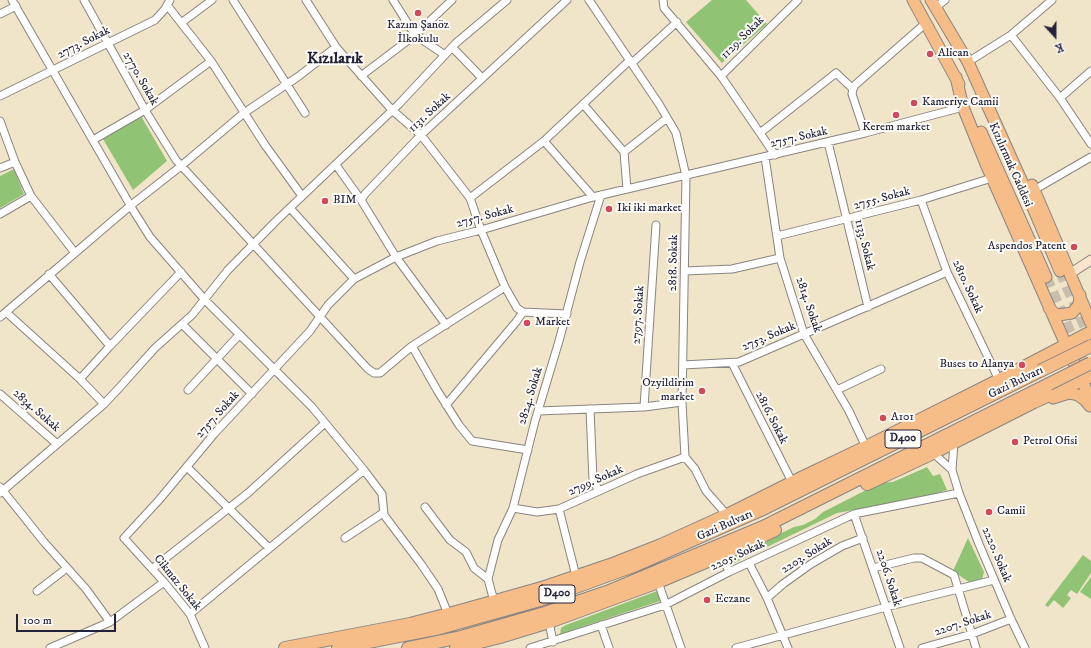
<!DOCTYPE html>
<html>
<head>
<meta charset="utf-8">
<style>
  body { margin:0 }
  #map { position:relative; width:1091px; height:648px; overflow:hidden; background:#f0e5c9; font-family:"IM FELL DW Pica",serif }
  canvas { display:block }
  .north { position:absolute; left:1035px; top:16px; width:40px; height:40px; -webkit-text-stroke:3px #fdfcf7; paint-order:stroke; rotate:159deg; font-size:11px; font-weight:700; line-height:16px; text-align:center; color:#22223b }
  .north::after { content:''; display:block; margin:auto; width:14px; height:18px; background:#22223b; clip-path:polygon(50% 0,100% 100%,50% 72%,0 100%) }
  .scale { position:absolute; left:16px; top:614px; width:100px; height:18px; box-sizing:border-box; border:2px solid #22223b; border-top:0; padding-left:5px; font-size:12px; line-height:14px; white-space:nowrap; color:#22223b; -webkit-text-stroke:3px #fdfcf7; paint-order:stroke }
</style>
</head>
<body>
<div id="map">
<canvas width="1091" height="648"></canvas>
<div class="north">K</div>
<div class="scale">100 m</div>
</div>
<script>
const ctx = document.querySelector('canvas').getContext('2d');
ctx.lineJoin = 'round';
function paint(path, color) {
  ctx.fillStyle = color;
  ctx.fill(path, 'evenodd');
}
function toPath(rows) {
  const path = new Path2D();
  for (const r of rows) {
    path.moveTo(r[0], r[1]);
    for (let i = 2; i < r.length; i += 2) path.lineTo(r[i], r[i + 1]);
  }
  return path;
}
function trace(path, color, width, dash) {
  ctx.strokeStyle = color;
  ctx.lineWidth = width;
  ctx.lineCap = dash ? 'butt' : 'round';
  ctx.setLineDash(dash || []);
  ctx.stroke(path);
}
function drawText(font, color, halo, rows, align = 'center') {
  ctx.font = font + ' "IM FELL DW Pica",serif';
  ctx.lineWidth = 4;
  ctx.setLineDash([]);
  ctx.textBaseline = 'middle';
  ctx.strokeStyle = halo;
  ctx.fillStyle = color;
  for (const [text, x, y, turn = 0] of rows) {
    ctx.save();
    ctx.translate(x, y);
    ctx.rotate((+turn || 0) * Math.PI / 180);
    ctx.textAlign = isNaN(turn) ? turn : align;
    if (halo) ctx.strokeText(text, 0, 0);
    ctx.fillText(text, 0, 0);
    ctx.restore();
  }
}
paint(toPath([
  [712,0,746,0,767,24,722,63,686,22],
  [141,116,167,161,133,190,103,139],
  [14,169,24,194,0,208,0,176],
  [927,467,933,476,940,474,947,490,922,498,837,513,732,564,729,558,794,527,803,525,815,519,823,512,880,483,893,482],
  [968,538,984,572,982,579,969,582,953,571],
  [1083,555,1091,561,1091,573,1077,594,1071,590,1067,595,1071,598,1063,608,1054,600,1048,607,1045,605],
  [1091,577,1091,599,1080,592],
  [657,591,660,601,560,634,561,628,566,625]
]), '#90c374');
trace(toPath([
  [1060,271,1091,340],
  [1046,277,1088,374]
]), '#c7bead', 11, [11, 5.5]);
const street = toPath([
  [12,0,133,210,150,237,205,300,312,407,364,470,382,494,384,515,421,564,438,589,448,614],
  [84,0,145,110,176,160,368,369,374,373,380,373,412,346,505,287],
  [233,0,305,113],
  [306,0,336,47,392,110,421,135,470,198,481,230,505,287,517,308,523,312,567,314],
  [393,0,415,35,445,55],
  [589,0,659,104,676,133,686,176,682,402,685,457,695,469,706,491,727,515],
  [663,0,664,8,721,76,775,155],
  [167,5,211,61,265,145,302,196],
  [935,8,945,0],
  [0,14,16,6],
  [181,23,212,0],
  [1011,35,1060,98,1091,144],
  [452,47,482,78],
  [968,62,1011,35,1052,0],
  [632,63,677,22],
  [361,76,415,35,452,0],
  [721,76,798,0],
  [0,96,155,20,165,9,170,0],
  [1060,98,1091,71],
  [583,104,624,152,627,189],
  [0,121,15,162,31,196,75,253],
  [760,133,836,73,853,89],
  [865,133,852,94,853,89,855,85,926,23],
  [93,140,145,110,211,61],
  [544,141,593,197],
  [828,142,868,307],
  [624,152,667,118],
  [765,157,780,258,804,334,849,411,866,447],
  [336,165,361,200],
  [0,168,15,162],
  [1034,190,1091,157],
  [470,198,544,141,630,60],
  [921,200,947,272,999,380],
  [290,208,354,279],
  [0,214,31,196],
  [777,236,921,200,992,178],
  [685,271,732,269,780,258],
  [49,274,110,346],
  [6,312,80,379,104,404],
  [0,317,130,206,181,166,244,113,299,76,336,47],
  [182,324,252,394],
  [446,325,396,257,361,200,365,194,421,135,567,0],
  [412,346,437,390,459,425,472,441,528,450],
  [732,363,792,482],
  [683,365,739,362,947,272],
  [80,379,110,346,181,272],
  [188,390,239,335],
  [837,390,881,369],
  [0,394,57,444],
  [446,405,516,322,523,312],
  [644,407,656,225],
  [590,409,593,480,599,491],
  [538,411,644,407,682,402],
  [933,453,952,470,959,493,979,544,1011,619,1025,648],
  [187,467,269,548],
  [952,470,954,443],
  [0,487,44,542,86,589,110,622],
  [0,493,104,404,119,388,155,348,192,315,228,270,275,222,399,104,456,43,507,0],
  [425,507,450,540,466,552,474,568,488,579],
  [513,508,537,512,559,509,637,474,685,457],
  [559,509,576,576],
  [854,514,900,648],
  [345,538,383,513],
  [722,555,729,572],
  [749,563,767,598,788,648],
  [873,568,914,558,922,558,954,575,976,648],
  [152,569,248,493,325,423],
  [658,582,681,648],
  [37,591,67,568],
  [767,598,783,584,811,564,842,546,863,538],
  [494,601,488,579,498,540,513,508,535,421,559,341,580,262,601,195],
  [190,614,364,470],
  [549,622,553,642],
  [601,625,609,648],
  [50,648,110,622,164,582],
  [205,648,190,614,164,582,124,538,159,500,214,434,310,331,328,305,354,279,396,257,437,241,481,230,593,197,865,133,963,107],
  [530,648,665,605,729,572,854,514,959,493],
  [736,648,886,607,994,580],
  [922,648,972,634,1011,619]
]);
const secondary = toPath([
  [1071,273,1091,260]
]);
const primary = toPath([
  [913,0,959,84],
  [931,0,968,62,1026,191,1060,271],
  [956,77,963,107,986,164,1091,401],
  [981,132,1046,277],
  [1032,185,1091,323],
  [1049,308,1054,313,1058,315,1072,313,1079,305,1080,295],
  [1053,398,1069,393,1078,395,1085,400,1090,406]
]);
const highway = toPath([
  [867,484,933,453,1034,402,1091,376],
  [285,648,410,624,460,611,545,587,610,565,661,545,727,515,801,478,866,447,999,380,1091,332],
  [338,648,440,628,540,600,636,565,765,508,1040,371],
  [408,648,461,637,545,613,607,592,763,527,1049,384],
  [456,648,500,637,549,622,658,582,722,555,775,530]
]);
trace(street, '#898482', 9);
trace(secondary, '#898482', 11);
trace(primary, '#898482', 13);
trace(highway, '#898482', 14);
trace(street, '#fff', 7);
trace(secondary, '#fce5cf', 9);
trace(primary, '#f7bd88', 11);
trace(highway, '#f7bd88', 12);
const highwayBridge = toPath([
  [1040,371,1091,346],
  [1049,384,1091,363]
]);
trace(highwayBridge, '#898482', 14, []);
trace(highwayBridge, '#f7bd88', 12);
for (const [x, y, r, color] of [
  [418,13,4,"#d1495b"],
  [930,54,4,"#d1495b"],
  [914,103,4,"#d1495b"],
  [896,115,4,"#d1495b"],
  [325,201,4,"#d1495b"],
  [609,209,4,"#d1495b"],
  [1074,247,4,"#d1495b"],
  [527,323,4,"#d1495b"],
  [1022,365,4,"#d1495b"],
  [702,391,4,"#d1495b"],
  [883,418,4,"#d1495b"],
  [1015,442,4,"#d1495b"],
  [989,512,4,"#d1495b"],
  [707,600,4,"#d1495b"]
]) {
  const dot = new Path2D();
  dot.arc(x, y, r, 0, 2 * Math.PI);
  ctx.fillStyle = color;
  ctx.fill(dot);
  trace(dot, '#fdfcf7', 1.5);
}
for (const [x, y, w] of [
  [903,439,36],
  [557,594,36]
]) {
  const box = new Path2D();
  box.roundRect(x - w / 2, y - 9, w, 18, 3);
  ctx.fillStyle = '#fdfcf7';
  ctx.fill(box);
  trace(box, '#22223b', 1);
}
drawText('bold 11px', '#22223b', null, [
  ["D400",903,439],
  ["D400",557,594]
]);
drawText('12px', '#22223b', '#fdfcf7', [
  ["Kazım Şanöz",418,26,"center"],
  ["İlkokulu",418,40,"center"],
  ["Alican",938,54],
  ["Kameriye Camii",922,103],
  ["Kerem market",896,128,"center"],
  ["BIM",333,201],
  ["Iki iki market",617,209],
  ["Aspendos Patent",1066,247,"right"],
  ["Market",535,323],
  ["Buses to Alanya",1014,365,"right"],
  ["Ozyildirim",694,384,"right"],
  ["market",694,398,"right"],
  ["A101",891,418],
  ["Petrol Ofisi",1023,442],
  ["Camii",997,512],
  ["Eczane",715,600]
], 'left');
drawText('12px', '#22223b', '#fdfcf7', [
  ["1129. Sokak",743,38,-45],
  ["2773. Sokak",84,43,-27],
  ["2770. Sokak",140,79,60],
  ["1131. Sokak",430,113,-43],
  ["2757. Sokak",799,138,-13],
  ["Kızılırmak Caddesi",1010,165,66],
  ["2755. Sokak",882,199,-15],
  ["2757. Sokak",485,217,-15],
  ["1133. Sokak",864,245,76],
  ["2818. Sokak",674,263,-89],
  ["2810. Sokak",967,287,65],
  ["2814. Sokak",808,305,71],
  ["2797. Sokak",639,315,-86],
  ["2753. Sokak",769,337,-23],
  ["Gazi Bulvarı",1016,383,-26],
  ["2824. Sokak",531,396,-73],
  ["2834. Sokak",36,411,41],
  ["2757. Sokak",218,415,-48],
  ["2816. Sokak",771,418,63],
  ["2799. Sokak",596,481,-24],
  ["Gazi Bulvarı",725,526,-24],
  ["2220. Sokak",996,555,67],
  ["2205. Sokak",738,556,-25],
  ["2203. Sokak",807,556,-32],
  ["2206. Sokak",888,578,72],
  ["Cikmaz Sokak",177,583,51],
  ["2207. Sokak",963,624,-18]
]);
drawText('bold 16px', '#22223b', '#fdfcf7', [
  ["Kızılarık",335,60]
]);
</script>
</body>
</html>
